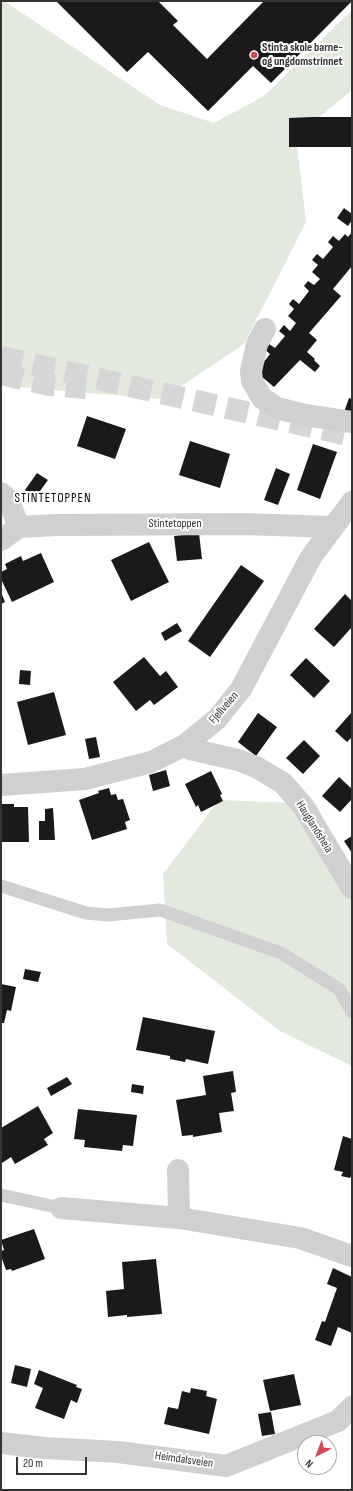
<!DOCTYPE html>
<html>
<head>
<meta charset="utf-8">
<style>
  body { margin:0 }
  #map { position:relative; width:353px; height:1491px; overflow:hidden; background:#fff; font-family:"Sofia Sans Condensed",sans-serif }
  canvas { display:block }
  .frame { position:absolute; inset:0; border:2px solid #333; pointer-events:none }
  .north { position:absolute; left:297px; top:1435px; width:40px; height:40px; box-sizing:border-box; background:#fff; border:1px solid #adadad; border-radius:50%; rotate:222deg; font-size:11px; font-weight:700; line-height:16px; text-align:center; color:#333 }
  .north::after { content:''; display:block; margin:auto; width:14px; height:18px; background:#d74856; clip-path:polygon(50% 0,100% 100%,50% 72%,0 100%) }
  .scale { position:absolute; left:16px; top:1457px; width:71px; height:18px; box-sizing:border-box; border:2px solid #333; border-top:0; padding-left:5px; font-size:12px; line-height:14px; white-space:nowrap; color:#333; -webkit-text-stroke:3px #fff; paint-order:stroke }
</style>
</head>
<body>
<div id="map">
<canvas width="353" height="1491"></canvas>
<div class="frame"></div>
<div class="north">N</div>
<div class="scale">20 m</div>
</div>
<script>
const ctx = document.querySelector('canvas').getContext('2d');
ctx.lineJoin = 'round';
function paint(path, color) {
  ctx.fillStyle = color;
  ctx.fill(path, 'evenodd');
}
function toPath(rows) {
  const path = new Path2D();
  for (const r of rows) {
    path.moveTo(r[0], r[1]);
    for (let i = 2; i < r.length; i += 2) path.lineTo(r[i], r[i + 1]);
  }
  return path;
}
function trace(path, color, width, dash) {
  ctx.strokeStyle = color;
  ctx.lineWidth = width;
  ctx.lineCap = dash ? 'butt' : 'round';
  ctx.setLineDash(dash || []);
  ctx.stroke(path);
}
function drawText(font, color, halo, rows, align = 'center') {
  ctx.font = font + ' "Sofia Sans Condensed",sans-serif';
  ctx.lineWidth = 4;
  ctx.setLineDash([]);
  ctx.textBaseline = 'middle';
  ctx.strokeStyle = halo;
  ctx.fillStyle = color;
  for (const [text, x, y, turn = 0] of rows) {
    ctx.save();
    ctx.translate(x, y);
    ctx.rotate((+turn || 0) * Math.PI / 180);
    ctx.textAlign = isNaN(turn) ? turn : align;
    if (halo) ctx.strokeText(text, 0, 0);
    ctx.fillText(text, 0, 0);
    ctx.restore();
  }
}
paint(toPath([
  [1,1,4,1,160,105,214,123,264,96,352,10,352,90,296,136,306,222,244,344,162,399,19,387,1,350],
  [219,800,316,804,352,877,352,1066,280,1031,167,944,163,874]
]), '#e3e9dd');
paint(toPath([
  [56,1,158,1,178,21,173,25,207,59,264,1,352,1,271,83,253,66,208,111,148,52,127,72],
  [312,117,352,117,352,147,289,147,289,118],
  [344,208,352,214,352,220,348,226,337,218],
  [352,232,352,266,333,289,341,296,309,333,317,340,307,352,315,359,314,360,320,366,315,372,300,360,274,387,256,372,270,354,264,349,269,344,275,348,285,336,279,331,284,325,290,331,296,323,288,316,294,309,289,304,293,299,299,304,309,291,304,286,308,281,314,285,320,279,312,272,318,265,312,260,317,254,323,259,333,247,328,242,333,236,339,241,345,234,348,237],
  [349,398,352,399,352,419,343,415],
  [87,416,126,429,115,459,77,446],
  [190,441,230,454,220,488,179,475],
  [313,444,337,452,320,499,297,490],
  [276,468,290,474,278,505,264,500],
  [37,473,48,480,35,498,25,490],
  [199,533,202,559,177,561,174,536],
  [149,542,169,582,131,601,111,560],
  [41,553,54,582,12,602,1,579,1,572,7,569,5,564,21,556,23,561],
  [241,565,264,581,210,657,188,641],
  [1,592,5,602,1,604],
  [345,594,352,601,352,627,334,647,314,629],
  [177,623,182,631,165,641,161,633],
  [144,657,160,676,166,671,178,687,154,705,150,700,136,711,113,682],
  [306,658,330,681,314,698,290,675],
  [20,670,31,671,30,685,19,684],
  [54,692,66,735,28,745,17,702],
  [352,712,352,737,347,742,335,731],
  [258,713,277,727,256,756,238,742],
  [96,737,100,757,89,759,85,739],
  [304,740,320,756,303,774,286,758],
  [166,770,170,786,153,791,149,775],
  [211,771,222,794,220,795,223,801,201,812,198,805,196,807,185,784],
  [339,777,352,789,352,799,340,812,322,796],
  [109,788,111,795,116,794,118,800,123,799,130,820,125,822,127,829,92,840,79,800,99,793,98,791],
  [1,804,14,804,14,807,28,807,29,842,1,842],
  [53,808,55,840,39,840,39,821,45,821,45,809],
  [352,836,352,853,344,841],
  [25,969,41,972,38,982,23,979],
  [1,984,16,987,11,1011,7,1010,4,1023,1,1023],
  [143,1017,215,1031,208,1064,186,1059,185,1062,170,1059,170,1056,136,1050],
  [233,1071,236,1092,231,1093,234,1111,219,1113,222,1132,193,1137,193,1135,182,1136,176,1100,206,1095,203,1076],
  [67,1077,72,1084,51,1096,47,1088],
  [132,1084,144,1086,143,1094,131,1092],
  [38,1106,53,1133,44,1139,48,1145,15,1164,11,1157,2,1163,1,1128],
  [78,1109,137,1115,133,1146,123,1145,122,1151,84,1147,85,1140,74,1139],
  [343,1136,352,1139,352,1175,350,1178,341,1176,343,1172,334,1170],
  [34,1229,45,1259,12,1271,11,1269,6,1270,1,1256,1,1251,4,1250,1,1240],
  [156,1259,162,1314,127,1317,127,1315,108,1317,106,1291,124,1289,122,1262],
  [333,1268,352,1277,352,1333,338,1327,331,1346,315,1340,322,1321,325,1322,337,1288,327,1284],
  [15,1365,31,1369,27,1387,11,1383],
  [39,1370,77,1385,76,1387,82,1389,77,1403,71,1400,64,1419,35,1408,43,1388,34,1384],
  [294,1374,301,1405,270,1411,263,1380],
  [191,1388,207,1391,206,1396,217,1399,209,1434,164,1424,168,1407,178,1409,182,1391,190,1393],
  [271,1412,275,1434,262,1436,258,1414]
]), '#1a1a1a');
trace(toPath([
  [1,357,352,436],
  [1,374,49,385,86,388]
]), '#d6d6d6', 22, [22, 11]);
trace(toPath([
  [1,886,86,913,108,915,160,910,281,953,339,989,352,1012],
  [1,1195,61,1208]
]), '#d0d0d0', 13);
trace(toPath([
  [265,329,257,344,251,371,252,381,262,398,277,408,305,415,352,422],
  [1,493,8,499,19,527,1,540],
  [19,527,57,525,244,524,332,527],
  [185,745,190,749,238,760,256,767,283,783,303,806,352,888],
  [1,785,85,779,151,762,185,745,217,719,241,689,311,557,352,502],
  [178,1170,179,1218,300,1238,352,1256],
  [61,1208,179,1218],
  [1,1443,45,1448,118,1452,226,1466,338,1421,352,1407]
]), '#d0d0d0', 22);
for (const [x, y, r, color] of [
  [254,55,4,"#d74856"]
]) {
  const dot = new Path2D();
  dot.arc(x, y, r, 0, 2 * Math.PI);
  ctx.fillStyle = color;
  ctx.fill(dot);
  trace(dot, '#fff', 1.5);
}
drawText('bold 12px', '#333', '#fff', [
  ["Stinta skole barne-",262,48],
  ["og ungdomstrinnet",262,62]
], 'left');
drawText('12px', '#333', '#fff', [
  ["Stintetoppen",175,524],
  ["Fjellveien",224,708,-49],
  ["Hauglandsheia",314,827,58],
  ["Heimdalsveien",184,1460,8]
]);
ctx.letterSpacing = '1px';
drawText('13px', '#000', '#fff', [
  ["STINTETOPPEN",53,499]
]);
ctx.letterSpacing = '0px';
</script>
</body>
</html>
